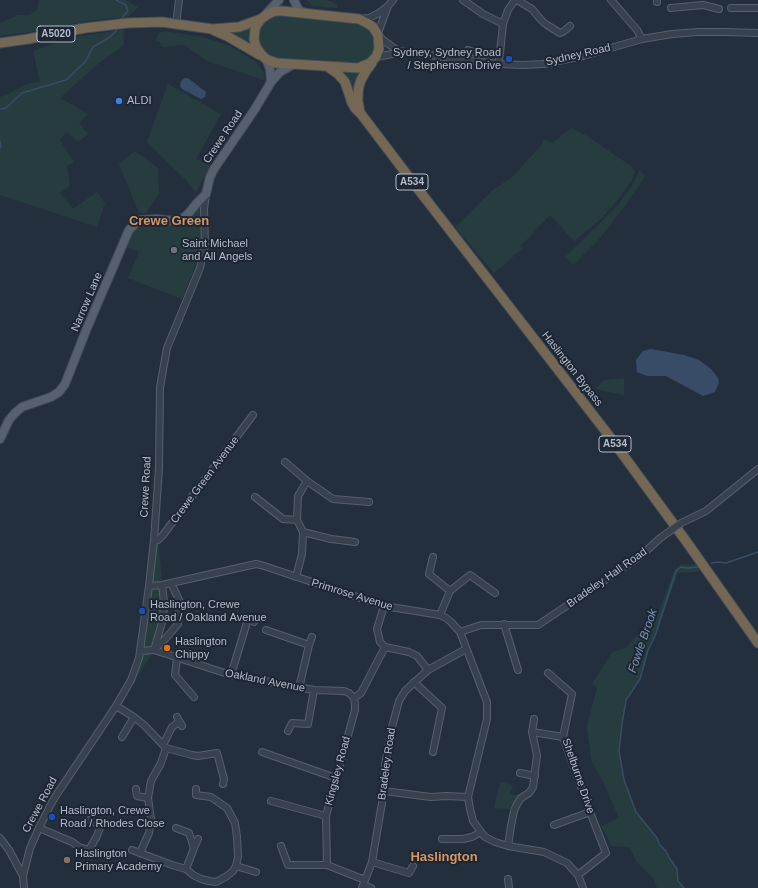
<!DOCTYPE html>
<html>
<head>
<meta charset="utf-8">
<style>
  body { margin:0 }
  canvas { display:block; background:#242f3e }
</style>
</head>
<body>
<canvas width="758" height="888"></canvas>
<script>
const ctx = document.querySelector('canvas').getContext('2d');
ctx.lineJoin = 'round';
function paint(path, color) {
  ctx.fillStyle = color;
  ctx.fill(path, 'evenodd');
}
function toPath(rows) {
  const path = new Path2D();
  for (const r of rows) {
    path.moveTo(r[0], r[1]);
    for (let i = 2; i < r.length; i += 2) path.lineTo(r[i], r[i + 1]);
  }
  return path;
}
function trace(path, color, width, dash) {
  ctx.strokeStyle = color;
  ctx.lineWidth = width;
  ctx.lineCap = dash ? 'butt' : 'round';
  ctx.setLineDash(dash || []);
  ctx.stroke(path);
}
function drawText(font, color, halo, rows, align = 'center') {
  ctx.font = font + ' Helvetica,sans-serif';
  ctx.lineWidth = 4;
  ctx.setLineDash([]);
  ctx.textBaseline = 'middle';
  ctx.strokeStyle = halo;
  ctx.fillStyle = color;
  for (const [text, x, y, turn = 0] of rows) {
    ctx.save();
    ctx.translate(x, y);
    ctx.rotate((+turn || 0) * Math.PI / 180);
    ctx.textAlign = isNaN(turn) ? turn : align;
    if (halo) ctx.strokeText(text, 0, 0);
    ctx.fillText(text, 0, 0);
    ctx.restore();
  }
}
paint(toPath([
  [39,0,126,0,138,7,129,16,88,21,30,32,0,36,0,23,18,15,29,15,37,10],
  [306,0,328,0,338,5,337,8,313,6],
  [267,13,367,23,379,42,366,71,358,102,347,86,328,67,276,63,227,36,231,28],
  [124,30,123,46,99,63,60,98,88,114,79,123,88,134,78,142,67,132,60,140,74,162,67,166,70,186,60,193,73,209,97,192,105,203,97,227,0,195,0,97,6,95,27,84,40,81,33,51,74,37],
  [164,31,203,37,230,46,256,62,265,74,263,80,207,61,185,45,163,47,160,45,160,42,156,41,158,34],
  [168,84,221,114,196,159,210,165,196,193,186,180,147,142],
  [571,128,587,136,631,166,635,172,632,180,617,201,601,219,574,241,550,215,521,246,523,248,494,273,455,227,494,189,511,178,541,146,544,139,553,143],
  [135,151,158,168,159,193,146,213,139,213,119,164],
  [639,170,645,176,624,207,600,238,573,265,565,257,593,230,619,204,635,181],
  [200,206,202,208,202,236,201,246,192,275,182,299,128,278,139,252,125,247,136,228,152,221,165,225,177,225,186,221],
  [624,378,624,395,595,389,604,380],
  [154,540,158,540,162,582,151,587,161,589,164,603,154,650,118,708,135,670],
  [697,564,699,572,678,573,655,636,648,650,640,679,626,700,619,751,624,780,636,812,657,838,660,845,666,851,670,859,677,869,678,881,684,888,657,888,654,879,636,861,630,847,612,846,601,826,619,818,606,788,591,759,587,726,597,688,592,684,612,652,626,648,641,631,650,634,675,569,681,565],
  [500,782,513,785,510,794,519,796,512,809,494,808]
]), '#263c3f');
paint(toPath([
  [185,78,188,78,206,92,205,97,201,99,182,89,180,86,181,81],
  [651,349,684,355,699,360,711,369,718,378,719,383,715,392,703,396,666,376,647,376,637,372,636,360,643,351]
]), '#394c67');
trace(toPath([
  [116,0,126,5,128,11,123,17,121,20],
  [0,109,6,108,22,93,66,80,85,62,93,47,110,37,117,30,118,27],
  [0,141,1,146,0,148],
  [711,563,718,562,726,563,758,552],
  [684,888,678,881,677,869,670,859,666,851,660,845,657,838,636,812,624,780,619,751,622,724,626,700,640,679,648,650,655,636,676,571,681,567,687,568,698,567]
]), '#394c67', 1.5);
const minor = toPath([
  [463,0,483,14,503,24],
  [517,0,532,9,542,21,547,25,560,33,563,32,570,26],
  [611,0,637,30,642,39],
  [657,2,657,0],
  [671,8,703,5,719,9],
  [731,8,758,8],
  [359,19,369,18,379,13,387,7],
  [176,24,179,0],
  [378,33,388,6,393,0],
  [378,35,383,40,398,51,498,64,523,65,543,64,583,56,642,39,672,34,698,32,725,32,758,33],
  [468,50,476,53,500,53],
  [376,57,392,54,398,51],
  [498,64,500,53,503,24,508,10,515,0],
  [285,462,307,481],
  [255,497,283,519,297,520],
  [681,523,706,511,758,469],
  [303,532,331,539,355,542],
  [154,540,158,540,163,535,253,415],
  [433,557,429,574,450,591],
  [296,577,302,554,303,532,297,520,298,496,307,481,333,499,369,502],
  [149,586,162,585,256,564,261,565,384,606,440,615,446,618,451,622,460,632,487,702,487,719,468,797,470,809,473,821,481,832,485,837,495,842,508,846,544,852,567,863,578,875,583,888],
  [384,606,377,629,380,642,385,647,409,652,417,656,428,670],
  [440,615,450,591,470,575,495,593],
  [504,624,518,670],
  [266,630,309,645],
  [460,632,481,625,538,625,632,562,644,553,659,539],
  [154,650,166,638,178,624,180,602,171,583],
  [154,650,163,619,164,603,162,585],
  [140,651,154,650,231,675,314,690,344,691,349,693,354,698],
  [177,658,175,675,194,697],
  [548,673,572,694,563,737,590,812,606,853,578,875],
  [231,675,248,619,254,622],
  [414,682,442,708,433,752],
  [299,688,309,645,312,637],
  [116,706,134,717,144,725,166,748,192,755,198,756,217,753,224,779,223,784],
  [177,717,182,726],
  [288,731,292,723,308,724,314,690],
  [532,732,534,719],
  [122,737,134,717],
  [163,745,172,727,179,722],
  [262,752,336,778],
  [520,773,535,776],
  [136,789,137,796,148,798],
  [384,791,431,797,446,796,468,797],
  [271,801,326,816],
  [90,820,101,825,106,825],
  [554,825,590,812],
  [39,828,72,842,79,847,89,850,97,836,101,825],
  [176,828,189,833,194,848,186,869],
  [0,838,9,850,23,876],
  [442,839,463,839,472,837,481,832],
  [281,846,288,865,327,865],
  [508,846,511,826,514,811,517,804,521,798,529,793,533,787,537,755,532,732,563,737],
  [194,848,198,839],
  [132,850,172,865,186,869,193,875,201,879,209,881,216,882,227,876,233,871,236,866,238,857,237,837,235,823,227,808,211,797,196,795,196,789],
  [140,853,149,833,151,819,148,798,151,781,161,763,166,748],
  [372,862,409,873,413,866],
  [236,866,256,872],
  [508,879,509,888],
  [365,880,327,865,326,816,355,710,355,705,354,698,361,693,385,647],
  [363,885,371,888],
  [24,888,23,876,30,848,39,828,51,804,55,797,116,706,131,680,139,658,149,586,154,540,159,468,160,387,167,348,200,268,205,245,204,209,206,194],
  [362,888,365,880,372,862,384,791,385,765,392,727,399,701,405,691,428,670,466,649]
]);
const major = toPath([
  [294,0,297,7,300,11,306,13],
  [266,14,279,0],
  [266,59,270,69,271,82],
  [0,439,9,420,15,413,22,407,51,397,59,392,65,384,87,328,129,230,135,224,141,220,156,219,176,221,182,219,189,213,196,204,206,194,210,177,214,169,255,109,271,82,280,72,294,64]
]);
const highway = toPath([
  [275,11,282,11,359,19,367,23,373,27,378,35,379,49,376,57,370,63,358,68,276,63,266,59,261,54,256,47,254,39,255,30,256,26,261,19,268,14,275,11],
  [213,30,227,36,260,55],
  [0,43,28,39,85,28,128,23,162,22,176,24,212,29,239,27,261,19],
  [328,67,338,74,345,82,352,103,355,108,361,114,418,189,607,433,686,541,758,643],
  [360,112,358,102,358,93,359,86,361,80,366,71,372,63]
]);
trace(minor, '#565f6c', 8);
trace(major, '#414a57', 10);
trace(highway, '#434c59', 11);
trace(minor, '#38414e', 6);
trace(major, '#56606e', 8);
trace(highway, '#746855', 9);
const minorBridge = toPath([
  [659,539,681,523]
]);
trace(minorBridge, '#565f6c', 8, []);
trace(minorBridge, '#38414e', 6);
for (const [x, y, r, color] of [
  [509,59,4,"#1a4fb4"],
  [119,101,4,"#3f7fe0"],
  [174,250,4,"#6b7280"],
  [142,611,4,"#1a4fb4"],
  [167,648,4,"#e8710a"],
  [52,817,4,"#1a4fb4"],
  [67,860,4,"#8d6e63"]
]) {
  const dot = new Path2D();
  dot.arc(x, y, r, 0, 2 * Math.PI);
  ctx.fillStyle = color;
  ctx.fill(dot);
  trace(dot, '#1d2633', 1.5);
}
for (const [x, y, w] of [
  [56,34,38],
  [412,182,32],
  [615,444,32]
]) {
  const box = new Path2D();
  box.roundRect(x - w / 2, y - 8, w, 16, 3);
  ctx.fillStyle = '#1d2633';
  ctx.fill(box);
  trace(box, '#b4bcc9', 1);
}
drawText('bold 10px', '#b4bcc9', null, [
  ["A5020",56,34],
  ["A534",412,182],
  ["A534",615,444]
]);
drawText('11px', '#b4bcc9', '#1d2633', [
  ["Sydney, Sydney Road",501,53,"right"],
  ["/ Stephenson Drive",501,66,"right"],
  ["ALDI",127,101],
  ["Saint Michael",182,244],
  ["and All Angels",182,257],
  ["Haslington, Crewe",150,605],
  ["Road / Oakland Avenue",150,618],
  ["Haslington",175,642],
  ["Chippy",175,655],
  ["Haslington, Crewe",60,811],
  ["Road / Rhodes Close",60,824],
  ["Haslington",75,854],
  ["Primary Academy",75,867]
], 'left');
drawText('11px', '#b4bcc9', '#1d2633', [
  ["Sydney Road",578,55,-13],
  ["Crewe Road",223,137,-56],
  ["Narrow Lane",87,302,-67],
  ["Haslington Bypass",572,369,52],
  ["Crewe Green Avenue",205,480,-53],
  ["Crewe Road",146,487,-87],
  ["Bradeley Hall Road",607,578,-35],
  ["Primrose Avenue",352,595,17],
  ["Oakland Avenue",265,681,11],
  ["Bradeley Road",387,764,-82],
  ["Kingsley Road",338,771,-75],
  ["Shelburne Drive",578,776,71],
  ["Crewe Road",40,805,-62]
]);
drawText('italic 12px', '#7c92b1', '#1d2633', [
  ["Fowle Brook",643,641,-71]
]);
drawText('bold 13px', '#d59563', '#1d2633', [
  ["Crewe Green",169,221],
  ["Haslington",444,857]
]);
</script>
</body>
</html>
